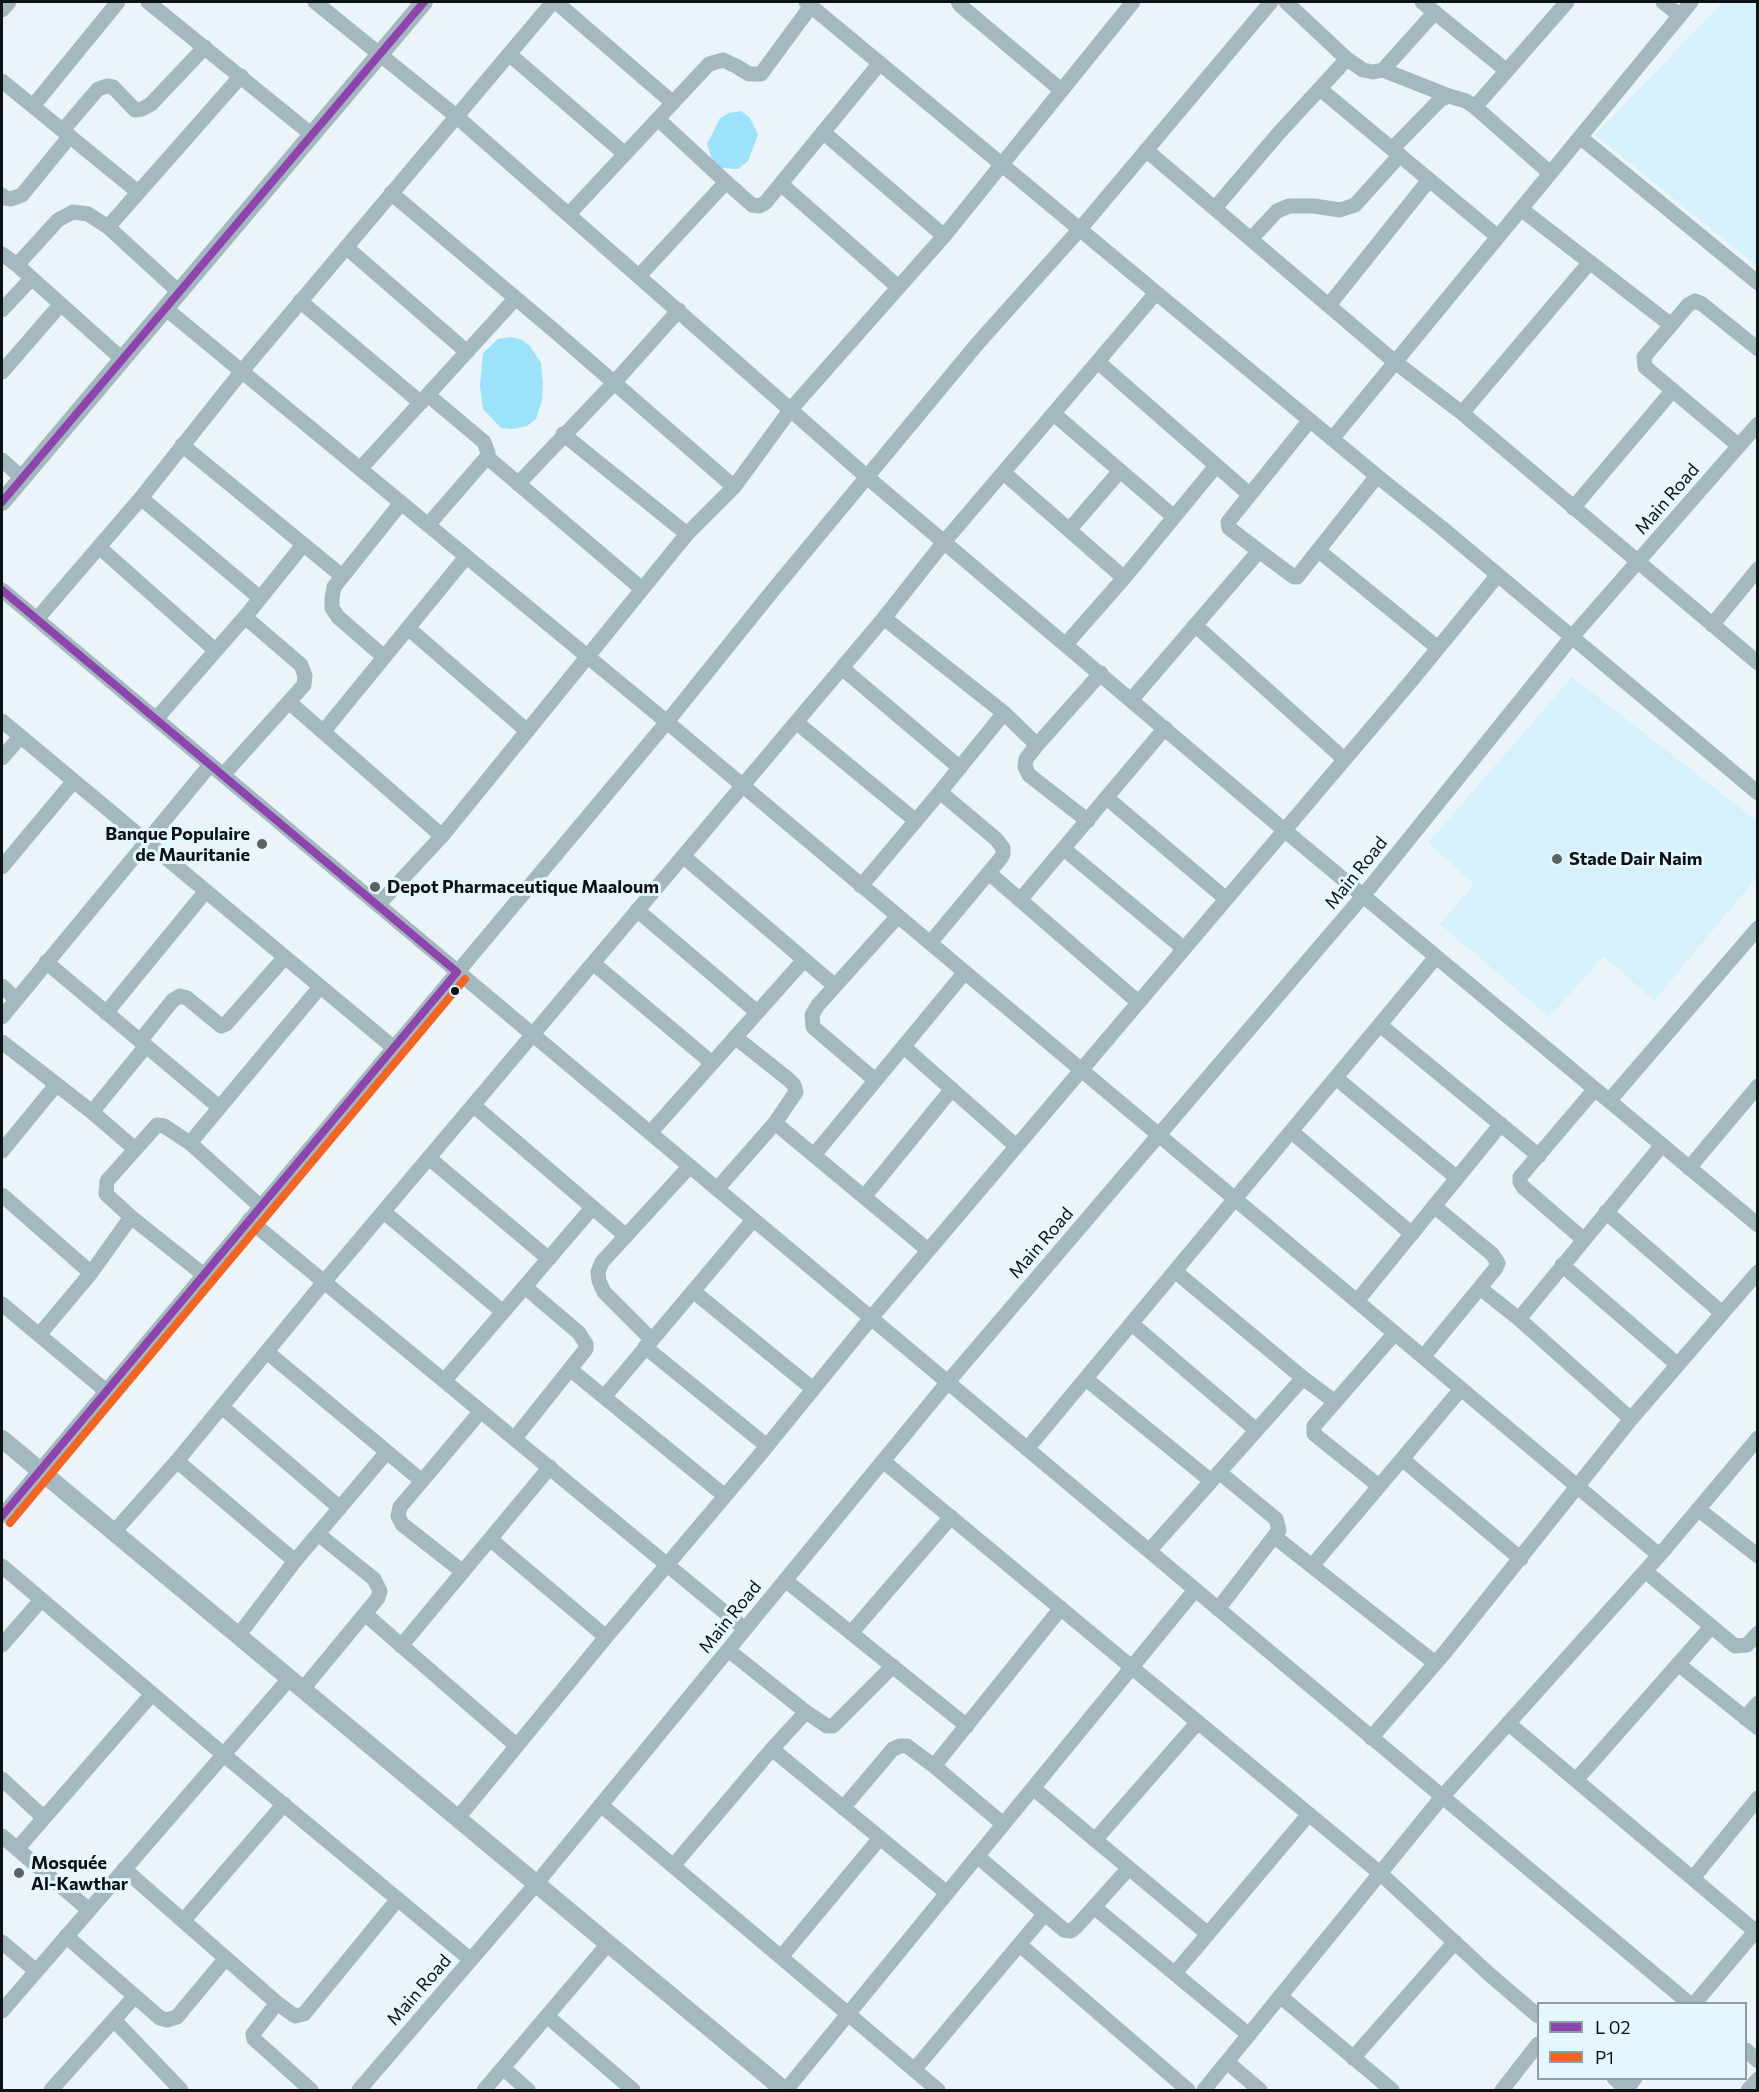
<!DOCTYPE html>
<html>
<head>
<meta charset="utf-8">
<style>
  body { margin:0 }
  #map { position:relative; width:1759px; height:2092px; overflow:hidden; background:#ebf4f8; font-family:Commissioner,sans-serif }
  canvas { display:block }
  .frame { position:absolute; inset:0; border:3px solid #0d1315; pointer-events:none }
  .legend { position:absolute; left:1537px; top:2002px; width:210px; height:78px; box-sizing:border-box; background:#e5f7fe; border:2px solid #8f9ca1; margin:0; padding:8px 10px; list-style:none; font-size:18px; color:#0d1315 }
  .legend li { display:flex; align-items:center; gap:12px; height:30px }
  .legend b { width:30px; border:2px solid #8f9ca1 }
</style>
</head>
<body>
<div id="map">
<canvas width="1759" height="2092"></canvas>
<div class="frame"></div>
<ul class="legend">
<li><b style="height:8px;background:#8e44ad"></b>L 02</li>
<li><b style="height:8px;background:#f26522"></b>P1</li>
</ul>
</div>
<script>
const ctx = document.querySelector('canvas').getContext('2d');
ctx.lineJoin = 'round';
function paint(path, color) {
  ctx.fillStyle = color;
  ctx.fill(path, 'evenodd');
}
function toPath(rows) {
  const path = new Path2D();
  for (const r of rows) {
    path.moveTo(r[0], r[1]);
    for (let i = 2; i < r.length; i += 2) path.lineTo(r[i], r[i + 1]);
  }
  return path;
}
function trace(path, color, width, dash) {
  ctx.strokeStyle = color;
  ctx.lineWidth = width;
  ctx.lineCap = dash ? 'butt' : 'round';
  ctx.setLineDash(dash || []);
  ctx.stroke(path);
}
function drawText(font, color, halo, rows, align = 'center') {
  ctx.font = font + ' Commissioner,sans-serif';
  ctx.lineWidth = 6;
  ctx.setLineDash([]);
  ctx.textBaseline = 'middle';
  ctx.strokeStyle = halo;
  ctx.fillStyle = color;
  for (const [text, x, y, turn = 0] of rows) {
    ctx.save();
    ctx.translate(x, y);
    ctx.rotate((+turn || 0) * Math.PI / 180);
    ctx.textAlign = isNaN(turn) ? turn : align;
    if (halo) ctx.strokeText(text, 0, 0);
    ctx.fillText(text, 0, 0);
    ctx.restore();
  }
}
paint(toPath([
  [1723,2,1757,2,1757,266,1595,135],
  [1572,677,1757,821,1757,877,1654,1001,1604,956,1549,1017,1440,924,1474,884,1428,843]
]), '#d4f1fc');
paint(toPath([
  [741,111,750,118,758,135,748,161,738,169,721,168,712,159,707,144,720,118,729,113],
  [511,337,522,340,530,346,541,363,543,384,542,400,536,419,527,426,513,429,501,428,483,409,480,386,483,353,498,339]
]), '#9ce2fb');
trace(toPath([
  [148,2,311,134],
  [315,2,456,116,867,477,1283,829,1758,1225],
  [556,2,673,103],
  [806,2,1377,476,1442,528,1758,793],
  [958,2,961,6,1061,90],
  [1286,2,1347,59,1363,70,1373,72,1383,70,1435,12],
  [1422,2,1507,71],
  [1663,2,1679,15],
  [2,10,9,2],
  [509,54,625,154],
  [1383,70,1449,96],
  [2,81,138,192],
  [1320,89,1498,237],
  [33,106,118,2],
  [1475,107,1567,2],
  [63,130,98,89,107,86,113,87,135,110,142,109,151,104,205,47],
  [823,132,944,236],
  [1580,137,1758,283],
  [1392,149,1440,100,1449,96,1466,101,1475,107,1550,173],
  [1146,150,1395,362,1462,413,1758,663],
  [726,182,752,205,759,206,765,203,880,63],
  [781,184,897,286],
  [391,193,557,333,734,487],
  [2,195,5,198,11,199,22,195,70,136],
  [1215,208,1278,134,1347,59],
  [1521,209,1671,325],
  [569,214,709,64,723,60,736,66,749,74,761,74,811,6],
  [108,227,241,76],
  [1251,239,1277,211,1289,206,1314,206,1340,210,1355,205,1400,155],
  [346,247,467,352],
  [2,254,17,265,122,359],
  [17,265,58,220,73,212,88,214,108,227,179,292],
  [639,276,726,182,658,119],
  [300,301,421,403],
  [1329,305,1429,180],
  [165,308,667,722,1659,1555],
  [2,310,31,279],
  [1098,362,1249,494],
  [2,372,60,305],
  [1462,413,1590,262],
  [1054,414,1174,517],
  [563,434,687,534],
  [1332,439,1691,2],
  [182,445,342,576],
  [1739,446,1645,367,1644,357,1688,305,1695,301,1702,304,1758,349],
  [487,457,642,589],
  [2,460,22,478],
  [360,469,515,299],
  [1004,473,1124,578],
  [518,484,613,384,679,310],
  [141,498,260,598],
  [1573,508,1673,390],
  [428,525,487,457,488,453,484,442,428,395],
  [1069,530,1120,471],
  [99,547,215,650],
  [1259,551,1294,577,1297,577,1377,476],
  [1319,551,1438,648],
  [2,590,1690,2004],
  [884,618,1004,713,1037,745],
  [37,619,141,498,242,371,553,2],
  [1195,625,1344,759],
  [1712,625,1758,569],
  [408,628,526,730],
  [1066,644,1124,578,1216,466],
  [384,657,338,617,332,608,332,598,334,587,401,503],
  [842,668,960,768],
  [1132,699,1259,551,1229,528,1228,522,1310,420],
  [289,702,442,836],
  [156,719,245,617,303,545],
  [2,721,394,1048],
  [796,722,916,821],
  [323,732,466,557],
  [2,758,20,737],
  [223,775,304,685,305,676,301,665,245,617],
  [1107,798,1225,898],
  [1088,821,1029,775,1025,767,1026,759,1037,745,1101,673],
  [1064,849,1183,948],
  [683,856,835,986],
  [2,867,73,782],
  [989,873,1138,1002],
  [861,886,940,792,1004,713],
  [1020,900,1165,728],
  [378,905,442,836,687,534,734,487,791,409,944,236,1133,2],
  [637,910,757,1012],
  [930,943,1001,858,1003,854,1003,848,996,839,940,792],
  [46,962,219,1107],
  [593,963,712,1063],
  [2,986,16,999],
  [106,1013,206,891],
  [2,1017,210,765],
  [1380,1025,1539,1156],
  [140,1041,173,1000,180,996,187,998,221,1026,226,1024,285,957],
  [2,1042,92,1112,146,1046],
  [904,1047,1016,1146],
  [1336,1078,1457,1178],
  [875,1080,813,1027,812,1015,818,1005,898,916],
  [1609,1101,1758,928],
  [473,1105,626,1236],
  [92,1112,135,1149],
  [775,1123,928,1250],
  [1292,1132,1412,1234],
  [650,1133,804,960],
  [190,1143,320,987],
  [2,1151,56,1085],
  [814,1155,965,972],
  [429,1158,549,1259],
  [1689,1168,1758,1086],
  [717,1189,775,1123,796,1092,794,1085,788,1079,735,1037],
  [2,1195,91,1273],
  [864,1197,952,1089],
  [384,1212,503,1312],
  [1606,1212,1722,1313],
  [249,1220,745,1629],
  [1583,1239,1523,1187,1520,1182,1520,1177,1595,1089],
  [1562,1265,1678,1365],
  [1176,1272,1303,1378,1334,1401],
  [204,1275,131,1217,106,1194,107,1181,157,1125,164,1126,190,1143,261,1207],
  [1480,1288,1519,1319,1631,1419],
  [693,1291,813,1389],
  [1357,1301,1501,1124],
  [2,1304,106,1391],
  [1519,1319,1662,1145],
  [1132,1324,1256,1430],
  [39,1335,91,1273,131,1217],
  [652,1340,604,1292,599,1281,598,1272,602,1262,690,1166],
  [645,1347,767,1446],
  [267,1352,422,1481],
  [1423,1357,1496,1268,1498,1263,1492,1254,1434,1206],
  [571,1370,725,1496],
  [1086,1379,1211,1481],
  [444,1381,592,1208],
  [604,1397,753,1220],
  [222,1407,340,1508],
  [515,1438,586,1349,586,1344,579,1333,525,1287],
  [1027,1449,1436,957],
  [1402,1459,1521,1559],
  [177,1461,295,1561],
  [883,1461,1381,1874,1489,1974,1538,2016],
  [1379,1486,1314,1434,1314,1426,1395,1333],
  [1698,1509,1758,1556],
  [2,1516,667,722,774,589,978,343,1080,229,1271,2],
  [114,1532,177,1461,324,1282,884,618,944,542,1156,293],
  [1275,1537,1435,1663],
  [490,1539,606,1637],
  [1149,1551,1303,1378],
  [2,1566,224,1755,471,1960],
  [1312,1566,1461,1389],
  [1645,1571,1735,1646,1747,1645,1758,1633],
  [463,1572,402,1524,398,1516,400,1507,481,1411],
  [785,1580,967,1726],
  [1218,1609,1279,1530,1276,1519,1219,1472],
  [365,1614,517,1746],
  [851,1633,951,1517],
  [238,1636,295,1561,386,1453],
  [2,1645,41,1600],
  [401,1646,550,1467],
  [728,1650,806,1712,827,1726,833,1726,893,1666],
  [1678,1664,1758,1728],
  [302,1690,378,1598,380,1591,374,1579,318,1534],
  [1745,1718,1758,1703],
  [1508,1723,1755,1931],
  [1371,1738,1446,1651,1631,1419,1758,1272],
  [772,1749,947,1893],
  [934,1766,1061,1608],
  [2,1779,44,1818],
  [1576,1780,1711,1627],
  [1033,1788,1208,1934],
  [601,1805,938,2090],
  [843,1808,893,1749,900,1746,907,1746,934,1766,1003,1824],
  [457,1819,606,1637,758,1457,871,1318,1412,680,1497,576],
  [2,1836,89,1910],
  [1095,1840,1198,1722],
  [17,1849,152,1694],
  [977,1856,1064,1930,1071,1931,1076,1927,1129,1868],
  [673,1866,772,1749,806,1712],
  [124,1869,277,2003,253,2034,254,2039,311,2090],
  [1693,1878,1758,1798],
  [1094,1907,1249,2035],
  [183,1921,284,1804],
  [66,1936,160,2018,167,2020,177,2017,181,2012,226,1958],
  [2,1942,36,1971],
  [1020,1945,1188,2090],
  [781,1957,880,1838],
  [1175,1973,1309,1814],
  [1280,1996,1392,2090],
  [277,2003,295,2016,304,2014,398,1899],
  [1694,2004,1758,1928],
  [2,2011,289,1679],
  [547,2016,633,2090],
  [114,2020,181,2090],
  [1746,2050,1758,2061],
  [1353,2058,1455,1942],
  [1227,2062,1260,2090],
  [503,2068,528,2090],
  [914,2070,1044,1915],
  [1614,2078,1627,2090],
  [51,2090,135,1996],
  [359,2090,536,1884,947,1383,1363,896,1571,638,1758,424],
  [484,2090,608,1944],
  [786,2090,1195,1590],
  [1204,2090,1442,1797,1664,1550,1758,1438],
  [1502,2090,1538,2044],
  [1626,2090,1635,2078],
  [1748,2090,1758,2079]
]), '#a4b8c0', 15);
trace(toPath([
  [2,502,424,2],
  [2,1439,784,2090]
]), '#a4b8c0', 18);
trace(toPath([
  [2,502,424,2],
  [2,590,457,972],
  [2,1516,457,972]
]), '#8e44ad', 8);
trace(toPath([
  [10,1523,465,979]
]), '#f26522', 8);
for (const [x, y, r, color] of [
  [262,844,6,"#5b6264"],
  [1557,859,6,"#5b6264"],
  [375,887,6,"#5b6264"],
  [455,991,5,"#0d1315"],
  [19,1873,6,"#5b6264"]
]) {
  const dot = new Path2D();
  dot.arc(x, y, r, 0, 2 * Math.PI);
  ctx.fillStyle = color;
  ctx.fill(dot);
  trace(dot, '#e5f7fe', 2);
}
drawText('18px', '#0d1315', '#e5f7fe', [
  ["Main Road",1667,499,-49],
  ["Main Road",1356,873,-51],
  ["Main Road",1041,1243,-49],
  ["Main Road",730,1617,-51],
  ["Main Road",419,1990,-49]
]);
drawText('bold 18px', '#0d1315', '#e5f7fe', [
  ["Banque Populaire",250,834,"right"],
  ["de Mauritanie",250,855,"right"],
  ["Stade Dair Naim",1569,859],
  ["Depot Pharmaceutique Maaloum",387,887],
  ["Mosquée",31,1863],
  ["Al-Kawthar",31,1884]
], 'left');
</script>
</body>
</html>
